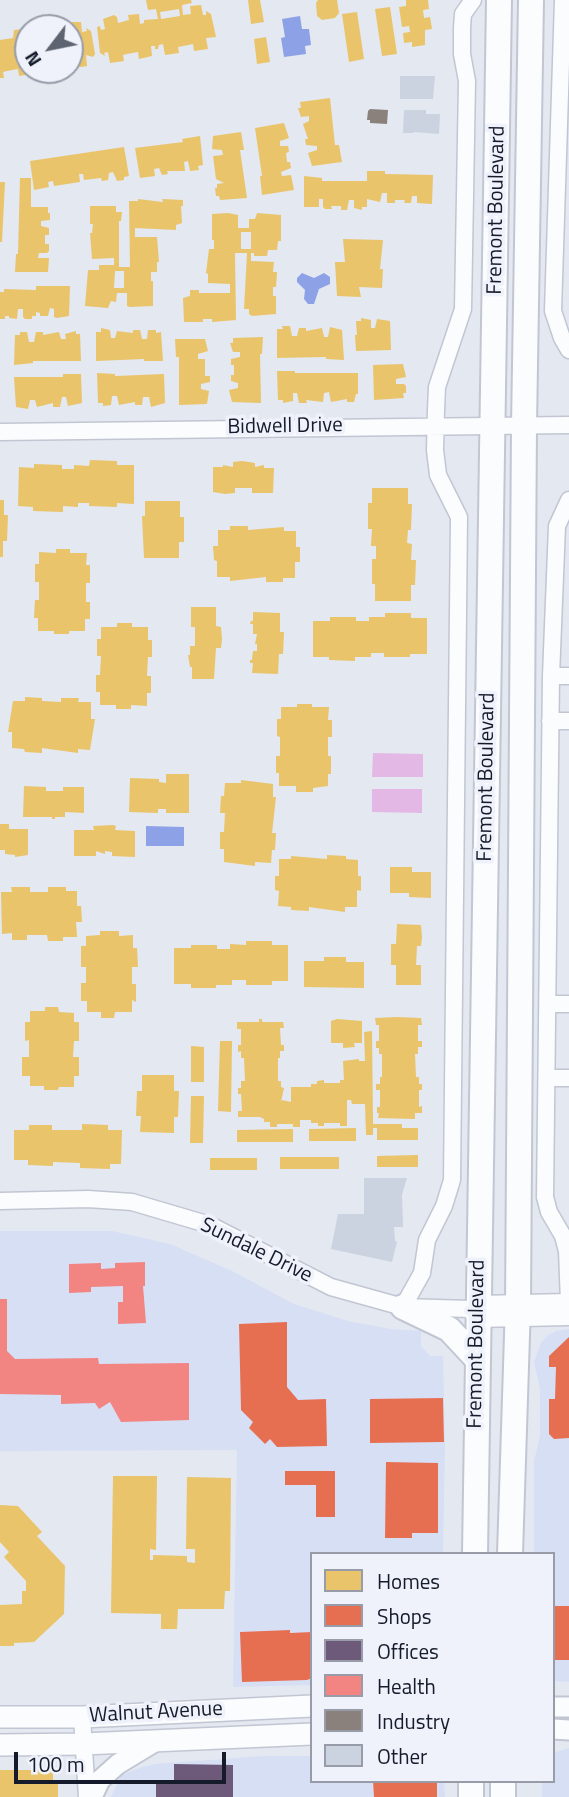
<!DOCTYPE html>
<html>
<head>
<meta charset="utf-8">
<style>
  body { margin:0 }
  #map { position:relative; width:569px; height:1797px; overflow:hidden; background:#e4e8f1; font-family:"Titillium Web",sans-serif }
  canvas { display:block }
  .legend { position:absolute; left:310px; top:1552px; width:245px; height:231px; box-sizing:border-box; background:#eff2fb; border:2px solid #989ca8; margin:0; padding:9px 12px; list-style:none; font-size:21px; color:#151b2b }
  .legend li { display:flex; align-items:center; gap:14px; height:35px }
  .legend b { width:35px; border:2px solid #989ca8 }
  .north { position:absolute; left:14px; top:14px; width:70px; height:70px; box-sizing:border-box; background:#eff2fb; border:2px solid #989ca8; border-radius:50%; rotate:238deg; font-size:19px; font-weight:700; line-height:28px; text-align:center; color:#151b2b }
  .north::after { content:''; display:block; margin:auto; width:24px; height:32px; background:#5d6370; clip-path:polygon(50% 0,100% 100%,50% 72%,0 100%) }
  .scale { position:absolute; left:14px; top:1752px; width:212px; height:32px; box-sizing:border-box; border:4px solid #151b2b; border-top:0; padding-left:9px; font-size:21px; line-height:24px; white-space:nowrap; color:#151b2b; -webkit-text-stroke:5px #eff2fb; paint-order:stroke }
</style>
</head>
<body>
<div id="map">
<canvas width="569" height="1797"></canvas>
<ul class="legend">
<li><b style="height:19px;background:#e9c46a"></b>Homes</li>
<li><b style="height:19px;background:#e76f51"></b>Shops</li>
<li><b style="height:19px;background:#6d597a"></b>Offices</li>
<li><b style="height:19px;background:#f28482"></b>Health</li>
<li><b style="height:19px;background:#8a817c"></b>Industry</li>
<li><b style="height:19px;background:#cad3df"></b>Other</li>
</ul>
<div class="north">N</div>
<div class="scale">100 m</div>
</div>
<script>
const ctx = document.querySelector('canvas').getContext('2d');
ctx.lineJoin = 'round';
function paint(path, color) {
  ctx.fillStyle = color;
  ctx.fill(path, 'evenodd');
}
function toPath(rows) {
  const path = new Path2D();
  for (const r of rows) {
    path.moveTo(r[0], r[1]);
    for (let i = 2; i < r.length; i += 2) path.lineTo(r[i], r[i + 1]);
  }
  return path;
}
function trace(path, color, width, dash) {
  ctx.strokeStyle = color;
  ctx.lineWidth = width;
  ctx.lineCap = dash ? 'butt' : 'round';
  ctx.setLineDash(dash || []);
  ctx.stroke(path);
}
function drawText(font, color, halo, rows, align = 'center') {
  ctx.font = font + ' "Titillium Web",sans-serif';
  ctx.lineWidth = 7;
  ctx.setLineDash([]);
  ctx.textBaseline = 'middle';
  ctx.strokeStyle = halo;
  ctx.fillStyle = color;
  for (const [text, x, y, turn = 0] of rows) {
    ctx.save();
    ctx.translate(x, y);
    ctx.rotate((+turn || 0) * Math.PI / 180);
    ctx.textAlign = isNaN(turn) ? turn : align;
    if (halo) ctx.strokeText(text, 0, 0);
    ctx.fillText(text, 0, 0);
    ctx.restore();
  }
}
paint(toPath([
  [0,1231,112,1231,170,1244,232,1271,294,1304,348,1321,390,1329,421,1331,421,1346,430,1356,443,1356,445,1445,443,1554,312,1554,312,1685,233,1687,237,1450,0,1451],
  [569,1329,569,1682,553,1681,553,1554,534,1554,534,1461,540,1436,540,1389,534,1362,541,1343,547,1336,556,1331],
  [569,1748,569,1797,542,1797,542,1781,553,1781,553,1753],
  [265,1756,312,1756,312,1781,444,1781,445,1797,111,1797,121,1775,142,1767,154,1764]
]), '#d7dff5');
paint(toPath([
  [373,753,423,754,423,777,372,777],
  [372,789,422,789,422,813,372,812]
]), '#e3b8e5');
paint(toPath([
  [300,16,302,29,309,29,311,45,305,46,306,54,284,57,281,38,285,37,282,19],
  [302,273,314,278,324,273,330,277,330,284,319,289,314,304,308,304,304,299,305,290,297,282,297,278],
  [146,826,184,827,184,846,146,846]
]), '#8da1e7');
paint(toPath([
  [146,0,191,0,192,3,182,5,183,15,191,14,190,6,201,5,203,15,206,15,206,11,211,14,216,37,206,38,208,49,194,51,193,44,178,47,179,53,165,55,163,44,159,45,158,49,155,49,155,46,151,46,152,56,139,59,138,52,127,54,123,55,124,61,110,63,108,52,104,53,105,56,100,53,97,27,100,26,101,30,105,29,103,19,114,15,117,17,118,23,129,20,128,15,139,14,140,24,144,23,144,20,158,19,156,9,148,10],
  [179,9,180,16,161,19,160,12],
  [248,0,260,0,264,22,251,24],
  [318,0,337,0,339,13,335,18,322,20,317,16,316,3],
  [406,0,428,0,429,9,423,10,424,18,430,17,432,29,425,30,425,45,412,47,412,42,404,43,403,33,410,32,409,26,402,27,399,7,406,6],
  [390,7,397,54,382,56,375,9],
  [357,12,364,59,349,62,342,14],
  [72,22,81,22,82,32,87,31,86,28,91,31,95,54,93,57,86,55,87,66,74,68,73,61,70,62,70,28,67,24],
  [23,29,26,30,28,40,28,70,31,70,32,74,19,76,18,69,7,71,3,72,4,78,0,78,0,40,13,38,14,30],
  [266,37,270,62,257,64,254,39],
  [330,98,335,145,339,145,342,162,312,166,308,153,317,150,317,146,306,145,305,139,308,139,303,124,309,121,309,116,301,117,298,108,301,108,300,102],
  [284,123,289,138,280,141,280,146,288,146,289,152,286,153,287,162,290,162,291,168,281,172,282,176,291,175,294,190,262,195,260,176,262,176,255,128],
  [241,132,244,150,240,150,247,198,220,200,219,196,216,196,215,188,217,188,217,184,224,183,216,179,213,156,223,155,222,150,212,149,213,136],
  [200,136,203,165,198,166,199,170,190,171,188,161,184,162,185,171,167,171,168,174,162,175,159,168,154,169,155,176,140,178,135,148,183,142,182,139],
  [124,147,129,176,124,177,124,180,117,181,113,172,109,173,108,180,102,181,101,178,84,180,83,174,79,174,80,182,54,186,53,181,48,182,49,187,34,190,30,161],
  [367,171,385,171,385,174,433,175,432,204,417,203,417,196,412,196,411,203,404,203,405,200,395,200,395,203,387,203,387,193,382,193,380,202,367,199,367,207,362,207,362,210,354,208,354,200,349,200,347,210,341,210,341,206,331,206,332,209,325,209,323,207,323,199,319,199,319,207,304,207,304,176,322,178,322,181,367,181],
  [20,178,31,178,31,207,48,207,48,213,50,213,50,220,41,221,41,226,49,228,49,235,45,235,45,244,49,244,49,251,47,253,39,253,38,258,49,258,48,272,15,272,16,254,18,254],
  [0,182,5,182,2,242,0,242],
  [138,199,163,202,162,199,183,200,183,206,181,206,182,223,176,225,176,230,135,228,135,237,157,237,159,262,157,262,157,272,151,272,151,281,153,281,153,306,130,307,127,306,127,293,117,293,116,302,111,301,108,308,85,306,88,270,99,270,99,265,114,265,114,258,92,259,90,233,92,233,93,224,90,224,90,206,116,206,116,212,122,212,121,221,119,221,119,267,130,267,129,201,138,201],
  [115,271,124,271,124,288,114,288],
  [228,213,238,215,238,228,249,228,249,219,255,219,257,213,281,215,281,241,278,241,277,250,268,250,267,256,254,256,254,253,251,253,251,261,274,262,273,272,277,272,276,287,273,287,273,296,276,296,276,314,252,316,249,314,249,309,244,309,247,253,235,253,236,320,212,322,212,319,203,319,203,322,184,322,183,298,190,296,190,290,199,290,199,293,230,293,230,284,208,283,208,274,206,273,209,249,214,249,214,240,212,240,212,214],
  [241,232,251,232,251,249,241,249],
  [343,239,383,240,380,269,383,269,382,288,359,287,361,297,337,296,335,262,345,262],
  [36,286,70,286,69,316,57,318,54,317,54,309,50,308,48,316,40,316,40,313,36,312,36,316,32,316,32,319,25,319,23,317,23,309,18,309,17,319,9,318,9,316,5,316,5,319,0,319,0,292,4,292,4,289,36,290],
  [361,318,371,320,371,328,375,328,377,319,390,321,391,350,356,351,355,335,357,335,356,321,361,321],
  [282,326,290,326,292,336,297,336,299,328,306,328,306,331,322,328,324,337,328,337,330,327,342,330,344,360,326,359,326,357,277,358,277,329,283,329],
  [101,328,110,330,111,338,115,338,117,331,133,333,133,330,140,330,142,339,147,339,148,330,156,330,156,333,161,332,163,361,144,361,144,359,96,361,96,332,101,332],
  [76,331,76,334,80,334,81,361,33,361,33,363,14,365,15,335,20,335,20,332,27,332,29,342,34,342,36,332,43,332,43,335,59,332,61,339,66,339,65,334],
  [263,337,262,354,260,354,261,403,232,402,229,390,238,388,238,383,231,381,231,375,234,375,234,365,231,365,231,359,240,357,240,352,233,352,230,343,233,343,233,338],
  [175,339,205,339,208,351,198,354,198,359,205,359,205,376,210,376,210,382,201,384,201,389,209,391,207,404,179,405,179,357,176,357],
  [403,364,406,377,396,379,396,384,404,384,406,386,406,393,403,393,404,398,374,400,373,365],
  [277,371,295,371,295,373,358,373,358,394,356,394,354,402,347,402,347,399,331,402,329,392,324,393,323,402,306,400,307,403,299,403,297,393,293,393,293,401,283,403,283,400,278,400],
  [97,373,115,374,115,376,164,374,165,403,151,407,149,397,143,397,142,405,135,405,135,402,119,405,117,396,112,396,111,405,103,406,103,403,98,403],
  [63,374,81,374,82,403,68,406,66,397,62,397,60,407,53,407,53,403,37,407,35,400,30,400,28,409,16,407,14,377,63,377],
  [90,460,117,461,117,465,134,465,134,504,117,503,117,507,89,506,89,503,78,503,78,507,63,506,63,512,33,511,33,507,18,506,19,467,34,468,34,464,62,465,62,469,74,469,74,465,89,466],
  [242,461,255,463,255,467,264,465,264,468,274,468,273,493,252,493,252,488,235,488,235,493,225,494,213,492,213,467,223,467,223,465,233,467,233,462],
  [372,488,408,488,408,504,412,504,411,530,408,530,407,543,412,544,411,560,416,560,415,585,411,585,411,601,375,601,375,584,372,584,372,559,376,559,376,546,371,546,372,529,368,529,368,503,372,503],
  [0,500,4,500,4,515,8,515,7,541,3,541,3,557,0,557],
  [145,501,180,501,180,517,184,517,184,542,179,542,179,558,144,558,142,516,145,516],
  [230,526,248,526,248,530,284,527,284,531,296,531,296,547,300,547,300,562,295,562,295,578,283,578,283,582,266,582,266,577,230,581,230,577,217,577,217,561,214,560,213,546,218,546,218,530,230,530],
  [56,549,70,549,70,553,87,553,86,565,90,565,90,583,86,583,86,602,90,602,90,619,85,619,85,631,69,631,69,634,54,634,54,631,38,631,38,618,34,618,35,600,39,600,39,582,35,582,35,564,39,564,39,552,56,553],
  [191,607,216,607,216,626,221,627,222,639,221,648,216,648,214,679,192,679,192,667,190,667,188,655,190,655,190,646,195,646,195,627,191,627],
  [253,612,280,613,280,632,284,632,283,654,279,654,278,674,252,673,253,663,250,663,250,660,252,660,253,651,257,651,257,644,255,644,257,634,253,634,253,624,250,624,251,621,253,621],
  [385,613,411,613,411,618,427,618,427,654,410,654,410,657,384,657,384,653,371,653,371,657,355,657,355,661,329,660,329,657,313,657,313,621,330,621,330,617,356,617,356,621,369,621,369,617,385,617],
  [117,623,132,623,132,627,148,627,148,640,152,640,152,657,148,657,147,676,151,676,151,693,147,693,147,706,131,705,131,709,116,709,116,705,100,705,100,692,96,692,96,675,100,675,101,656,97,656,97,639,101,639,101,627,117,627],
  [25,697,42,698,42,701,61,702,61,698,79,698,78,702,91,702,91,719,95,719,90,750,78,749,78,753,42,748,42,753,25,752,24,749,12,748,12,732,8,732,13,701,25,701],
  [297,704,312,704,312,707,329,707,328,720,332,720,332,737,328,737,328,756,331,756,331,774,328,774,328,786,313,788,313,792,296,792,296,786,279,786,279,773,276,773,276,756,280,756,280,737,277,736,277,719,281,719,281,707,297,707],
  [166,774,189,774,189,813,166,813,166,809,158,809,158,813,129,812,130,778,159,779,159,782,166,783],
  [241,780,273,784,273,797,276,797,272,833,276,833,275,850,272,850,271,863,255,862,255,866,224,862,224,849,220,849,220,832,224,832,225,813,220,813,221,796,224,796,225,783,241,783],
  [24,786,46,787,46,791,63,791,63,787,84,787,84,813,65,812,65,817,55,817,55,819,52,819,52,817,23,817],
  [0,824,9,824,9,829,28,829,28,855,15,857,15,855,5,854,5,850,0,850],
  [113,825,116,826,115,830,135,831,135,857,112,856,112,852,105,851,105,854,96,851,96,856,74,856,74,830,94,830,93,826],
  [327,855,346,856,346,859,358,860,358,876,361,876,361,891,357,890,357,907,345,907,345,912,309,907,309,911,291,910,291,907,278,906,279,891,275,890,275,876,279,876,279,859,291,859,291,856,327,859],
  [390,867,412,867,412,872,431,872,431,898,409,897,409,893,390,893],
  [11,887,30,887,30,892,48,892,48,887,66,887,66,891,77,891,77,906,81,906,82,922,76,922,77,937,63,937,63,941,48,941,47,935,27,935,27,940,12,940,12,933,2,934,1,892,12,892],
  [397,924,421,925,422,937,421,946,417,946,416,965,421,965,421,985,396,985,396,965,391,965,391,944,396,944],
  [100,931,119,931,119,936,133,935,133,948,137,948,138,967,132,967,132,984,136,984,136,1002,132,1000,132,1012,115,1012,114,1018,101,1018,101,1012,87,1012,87,1001,81,1001,81,983,86,983,86,967,81,967,81,946,86,946,86,936,100,935],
  [246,941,272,941,272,945,288,945,288,981,272,981,272,985,246,985,246,980,232,980,232,985,216,985,216,988,191,988,191,984,174,984,174,948,191,948,191,945,217,945,217,949,230,949,230,944,246,945],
  [324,957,346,957,346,962,364,962,364,988,304,987,304,961,324,961],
  [45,1007,58,1007,59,1012,74,1013,74,1022,79,1022,79,1041,74,1041,73,1057,79,1057,79,1076,74,1076,74,1087,59,1087,58,1090,44,1090,44,1086,30,1086,30,1076,22,1076,22,1057,29,1057,29,1040,25,1041,25,1022,30,1022,30,1011,45,1011],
  [397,1017,421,1018,422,1025,418,1025,418,1041,422,1041,422,1047,418,1047,418,1054,415,1054,416,1077,419,1077,419,1084,422,1084,422,1090,419,1090,419,1107,422,1106,422,1113,415,1113,415,1119,378,1118,379,1113,377,1113,377,1107,380,1107,380,1090,376,1090,376,1084,380,1084,380,1077,382,1077,382,1054,379,1054,379,1048,376,1048,376,1041,379,1041,379,1025,376,1025,375,1018],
  [259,1019,262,1019,262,1022,283,1022,284,1028,280,1028,281,1045,284,1045,284,1051,280,1051,280,1058,278,1058,278,1081,281,1081,281,1087,284,1088,281,1102,282,1100,291,1102,291,1087,311,1087,311,1084,317,1084,317,1081,324,1080,324,1083,340,1083,340,1080,344,1080,343,1061,359,1059,359,1061,365,1061,364,1032,372,1031,373,1124,402,1124,402,1128,418,1128,418,1140,377,1140,377,1128,373,1128,373,1135,366,1135,365,1104,352,1104,351,1100,347,1100,347,1126,340,1126,340,1123,324,1123,324,1126,318,1126,318,1123,311,1123,311,1120,300,1120,300,1127,293,1127,293,1124,277,1124,277,1127,270,1127,270,1122,264,1122,264,1119,260,1117,238,1117,238,1111,242,1111,241,1094,238,1094,238,1088,241,1088,241,1081,245,1081,244,1058,241,1058,241,1051,238,1052,238,1045,241,1045,241,1029,237,1029,237,1022,259,1022],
  [337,1019,362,1021,362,1043,354,1043,355,1047,343,1048,343,1043,331,1043,331,1021],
  [220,1041,232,1041,231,1112,218,1111],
  [191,1046,204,1047,204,1082,191,1082],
  [142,1075,174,1075,174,1091,179,1091,178,1117,174,1117,174,1133,140,1132,141,1116,136,1116,137,1091,142,1091],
  [191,1096,204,1096,203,1143,190,1143],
  [82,1124,108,1125,108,1130,122,1130,121,1164,110,1164,110,1169,80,1168,80,1163,53,1162,53,1166,28,1165,28,1160,14,1160,14,1130,29,1130,29,1125,52,1125,52,1130,82,1130],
  [356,1128,356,1141,309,1141,309,1129],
  [293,1129,293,1142,237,1142,237,1130],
  [418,1155,418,1167,377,1167,377,1156],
  [280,1157,339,1157,339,1169,280,1169],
  [210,1158,257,1158,257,1170,210,1170],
  [113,1476,157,1476,156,1550,150,1549,150,1560,153,1560,153,1555,187,1556,187,1562,195,1563,195,1549,186,1549,187,1477,231,1478,230,1591,225,1591,224,1609,178,1609,177,1629,161,1629,161,1614,111,1613],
  [0,1505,18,1506,42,1532,37,1536,65,1566,64,1614,34,1642,14,1643,14,1646,0,1646,0,1605,22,1604,22,1591,26,1591,26,1581,4,1557,9,1552,0,1542],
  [0,1770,53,1770,53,1781,58,1781,58,1797,0,1797]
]), '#e9c46a');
paint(toPath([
  [287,1322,287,1387,298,1400,326,1399,327,1446,277,1447,270,1439,265,1444,249,1428,253,1422,241,1410,239,1324],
  [569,1337,569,1438,554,1439,549,1434,549,1399,555,1399,556,1367,549,1367,549,1356],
  [443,1398,444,1442,370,1443,370,1399],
  [386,1462,438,1463,438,1533,412,1533,412,1538,385,1538],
  [285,1471,335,1471,335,1517,316,1517,316,1485,285,1485],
  [553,1606,569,1606,569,1660,553,1660],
  [290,1630,290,1633,312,1632,312,1678,307,1680,242,1682,240,1632],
  [373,1781,437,1781,437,1797,374,1797]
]), '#e76f51');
paint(toPath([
  [174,1764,233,1765,233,1797,156,1797,156,1784,174,1784]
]), '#6d597a');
paint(toPath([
  [145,1262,145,1286,143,1286,146,1323,118,1324,118,1302,123,1302,123,1286,91,1287,91,1292,69,1293,69,1264,101,1263,101,1269,115,1268,115,1263],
  [0,1299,7,1299,7,1351,15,1359,98,1358,99,1364,189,1363,189,1420,121,1422,110,1402,99,1409,95,1403,61,1404,61,1395,0,1394]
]), '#f28482');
paint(toPath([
  [370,109,388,110,387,124,370,123,370,120,367,120,368,111]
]), '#8a817c');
paint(toPath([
  [400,76,435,76,433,99,400,99],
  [404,110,426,110,426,114,440,114,439,134,414,132,414,133,403,133],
  [364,1178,407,1178,402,1195,403,1227,394,1227,395,1241,397,1242,392,1262,331,1249,338,1214,364,1214]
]), '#cad3df');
const minor = toPath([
  [563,0,553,311,562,338,569,350],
  [0,432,569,425],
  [551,676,569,676],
  [550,721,569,721],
  [548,1004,569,1004],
  [547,1078,569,1078],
  [0,1201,88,1199,132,1202,210,1225,331,1287,403,1307,470,1309,478,1304,569,1302,567,1251,563,1236,549,1212,545,1197,551,676,557,526,569,500],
  [403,1307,422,1273,427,1240,444,1206,452,1180,459,517,438,475,435,450,436,410,437,387,463,309,467,81,462,54,462,28,463,14,473,0],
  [473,1314,477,1319,569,1317],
  [82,1717,87,1797]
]);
const tertiary = toPath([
  [553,1707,569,1707],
  [553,1729,569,1730],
  [92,1797,100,1780,118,1764,156,1741]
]);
const secondary = toPath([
  [0,1717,82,1717,312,1706],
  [0,1745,83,1744,312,1734]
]);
const primary = toPath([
  [403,1307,449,1329,476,1358],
  [475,1554,499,0],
  [510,1554,518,1304,524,426,531,0],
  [503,1781,503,1797],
  [471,1797,471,1781]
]);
trace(minor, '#c1c6d2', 19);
trace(tertiary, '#c1c6d2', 23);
trace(secondary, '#c1c6d2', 24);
trace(primary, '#c1c6d2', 28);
trace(minor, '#fbfcfd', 16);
trace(tertiary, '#fbfcfd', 19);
trace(secondary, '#fbfcfd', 21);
trace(primary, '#fbfcfd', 24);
drawText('21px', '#151b2b', '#eff2fb', [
  ["Fremont Boulevard",497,210,-89],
  ["Bidwell Drive",285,427,-1],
  ["Fremont Boulevard",487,777,-89],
  ["Sundale Drive",256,1251,26],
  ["Fremont Boulevard",477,1344,-89],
  ["Walnut Avenue",156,1713,-3]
]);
</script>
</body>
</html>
